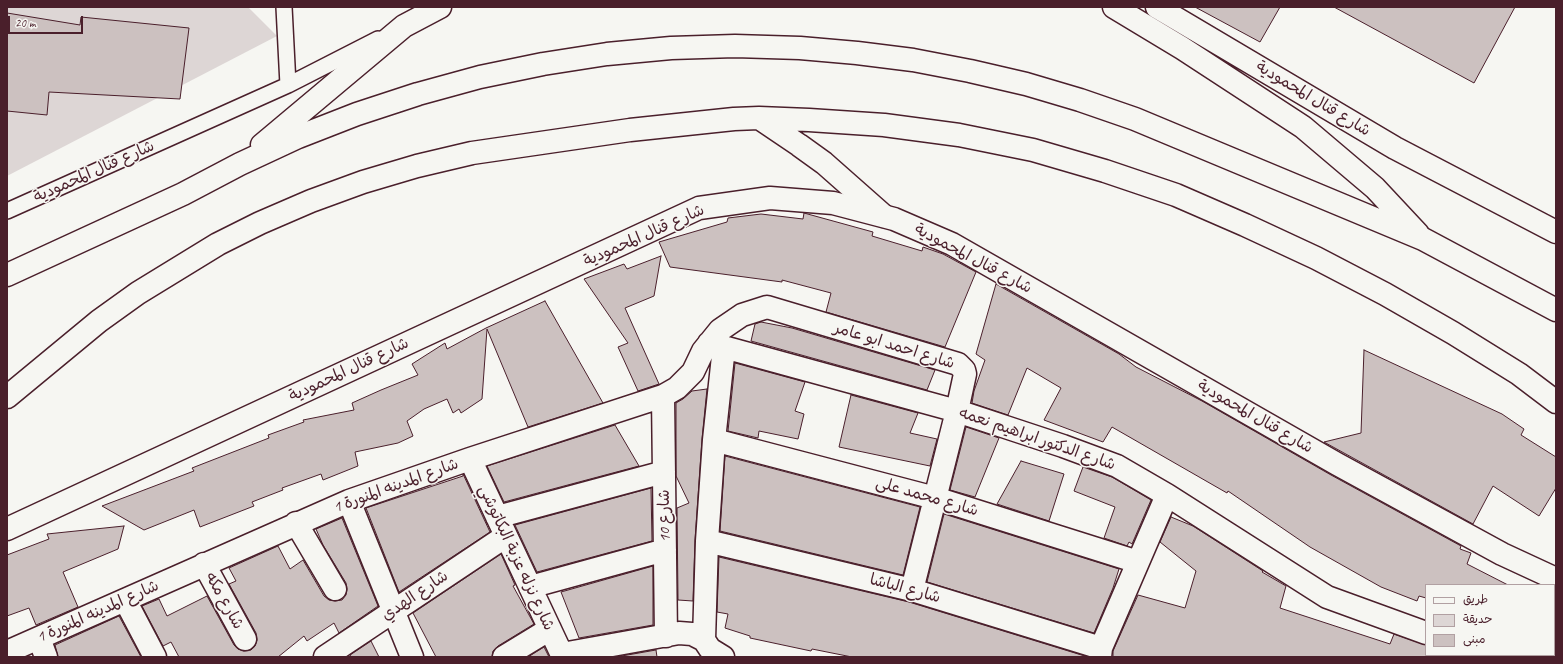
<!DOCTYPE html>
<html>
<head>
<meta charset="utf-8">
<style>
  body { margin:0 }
  #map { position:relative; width:1563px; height:664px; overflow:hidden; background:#f6f6f2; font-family:Caveat,"Playpen Sans Arabic",sans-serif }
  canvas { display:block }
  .frame { position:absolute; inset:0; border:8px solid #4a1f2b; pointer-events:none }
  .legend { position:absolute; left:1425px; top:584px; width:130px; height:72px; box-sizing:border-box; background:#f6f6f2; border:1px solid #b1a0a2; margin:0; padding:5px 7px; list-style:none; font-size:12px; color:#4a1f2b }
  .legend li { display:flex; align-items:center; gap:8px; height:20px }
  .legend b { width:20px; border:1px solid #b1a0a2 }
  .scale { position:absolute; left:8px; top:16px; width:75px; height:18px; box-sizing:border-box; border:2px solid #4a1f2b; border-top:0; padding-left:5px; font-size:12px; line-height:14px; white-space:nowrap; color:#4a1f2b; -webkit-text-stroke:3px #f6f6f2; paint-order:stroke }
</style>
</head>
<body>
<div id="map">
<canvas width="1563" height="664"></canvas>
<div class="frame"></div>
<ul class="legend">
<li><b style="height:5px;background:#f6f6f2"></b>طريق</li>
<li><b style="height:11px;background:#ddd6d5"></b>حديقة</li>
<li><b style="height:11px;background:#ccc1c0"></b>مبنى</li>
</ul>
<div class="scale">20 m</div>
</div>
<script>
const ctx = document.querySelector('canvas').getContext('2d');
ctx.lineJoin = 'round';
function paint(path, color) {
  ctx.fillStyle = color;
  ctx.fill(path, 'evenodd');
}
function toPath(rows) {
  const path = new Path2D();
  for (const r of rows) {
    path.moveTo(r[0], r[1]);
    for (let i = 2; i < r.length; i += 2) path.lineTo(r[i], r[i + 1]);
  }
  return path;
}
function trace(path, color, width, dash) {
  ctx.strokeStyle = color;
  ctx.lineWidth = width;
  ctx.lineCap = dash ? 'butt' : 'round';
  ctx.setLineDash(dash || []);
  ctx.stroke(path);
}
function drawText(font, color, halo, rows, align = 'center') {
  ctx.font = font + ' Caveat,"Playpen Sans Arabic",sans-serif';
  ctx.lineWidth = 3;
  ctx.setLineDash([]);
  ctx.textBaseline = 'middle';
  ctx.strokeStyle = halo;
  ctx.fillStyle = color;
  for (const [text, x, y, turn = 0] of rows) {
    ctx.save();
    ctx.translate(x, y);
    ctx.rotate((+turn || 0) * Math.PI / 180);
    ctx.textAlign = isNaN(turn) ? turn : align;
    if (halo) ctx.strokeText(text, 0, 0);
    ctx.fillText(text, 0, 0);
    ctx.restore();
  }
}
paint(toPath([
  [7,7,248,7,277,36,7,176]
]), '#ddd6d5');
const building = toPath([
  [1195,7,1280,7,1260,42,1195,7],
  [1334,7,1515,7,1474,83,1334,7],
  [7,13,80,25,81,17,189,28,180,99,49,92,47,115,7,111,7,13],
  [804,213,873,232,872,236,922,251,923,247,943,254,976,272,945,347,826,312,831,293,782,280,782,282,670,267,659,242,727,222,728,218,761,214,803,219,804,213],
  [661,256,654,296,625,308,659,384,638,391,618,347,628,343,584,279,624,264,627,269,661,256],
  [996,284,1119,354,1136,367,1202,401,1331,475,1461,546,1460,549,1471,553,1467,564,1508,585,1426,585,1426,598,1419,596,1417,601,1381,587,1310,547,1228,491,1227,493,1112,427,1103,442,1044,420,1061,388,1027,368,1008,415,972,403,974,391,985,360,976,354,996,284],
  [545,301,603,403,528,427,487,329,482,399,461,413,459,409,453,413,447,399,424,409,407,421,413,436,398,443,355,452,358,466,323,480,321,474,282,488,283,490,252,502,254,506,200,527,194,510,144,530,102,506,194,471,192,468,269,438,268,435,304,422,303,420,354,410,352,403,381,390,418,375,412,364,445,343,447,349,486,328,545,301],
  [761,322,792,328,935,370,927,390,751,341,755,324,761,322],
  [1364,350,1502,414,1524,429,1521,435,1556,457,1556,488,1539,516,1493,486,1473,524,1324,442,1361,433,1364,350],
  [735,363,805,382,795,411,804,414,798,439,759,431,758,438,728,431,735,363],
  [707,389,702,439,695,540,693,601,678,600,677,508,689,503,676,476,676,403,683,399,692,391,707,389],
  [851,395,918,413,910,433,937,439,930,466,839,447,851,395],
  [615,425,639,466,504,502,487,466,615,425],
  [966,427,999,438,975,497,950,490,966,427],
  [725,456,920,507,903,575,720,531,725,456],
  [1021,461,1064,474,1049,521,997,504,1021,461],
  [1083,467,1112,477,1151,500,1132,544,1129,542,1127,546,1104,538,1115,507,1074,491,1083,467],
  [463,474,490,532,399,592,366,508,463,476,463,474],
  [651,488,652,541,537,572,515,525,651,488],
  [944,514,1119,569,1113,588,1094,633,927,582,944,514],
  [1171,517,1193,526,1263,571,1262,572,1286,586,1280,608,1390,644,1394,634,1426,645,1426,657,1113,657,1113,651,1138,595,1185,608,1196,571,1160,542,1171,517],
  [342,518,378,606,339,633,334,623,307,641,304,636,278,657,179,657,171,642,163,646,142,606,159,599,167,616,207,596,234,645,238,649,244,651,251,650,255,646,257,640,256,633,229,584,236,581,229,568,278,546,290,569,303,560,324,596,329,600,335,601,342,600,346,595,347,589,346,583,323,545,316,529,342,518],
  [124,526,118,549,63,572,78,607,36,625,29,608,7,616,7,555,49,539,47,534,124,526],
  [501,554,515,585,513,586,534,624,498,646,493,651,492,657,436,657,413,613,501,554],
  [719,557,909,602,1088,657,852,657,812,649,811,651,750,638,750,636,725,628,728,614,717,612,719,557],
  [653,566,653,625,579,638,561,592,653,566],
  [119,616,141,657,58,657,55,645,119,616],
  [371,641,379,657,351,657,350,655,371,641],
  [544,647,549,657,528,657,544,647],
  [656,650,657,657,616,657,656,650]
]);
paint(building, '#ccc1c0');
trace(building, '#4a1f2b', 1);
const service = toPath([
  [284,7,288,85],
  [7,211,288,85,378,39]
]);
const minor = toPath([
  [709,343,957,411,1063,446,1117,466,1167,495,1327,597,1426,633],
  [663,396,666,636],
  [714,440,935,498,1138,562],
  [470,459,563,657],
  [349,501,412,657],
  [497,517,664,472],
  [296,523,335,589],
  [707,541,912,590,1101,648],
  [204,564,245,639],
  [530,587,665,550],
  [125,600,155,657],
  [39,638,46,657],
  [704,640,707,541,714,440,724,347],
  [7,652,349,501,470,459,663,396,677,388,693,372,703,351,720,330,742,315,767,307,958,364,964,370,965,374,957,411,912,590],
  [562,654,679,633,692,634,704,640,710,649,723,657],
  [1487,655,1492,657],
  [325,657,506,536],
  [504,657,550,629],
  [1100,657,1101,648,1167,495]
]);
const tertiary = toPath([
  [7,529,699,208,770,198,833,203,894,219,952,244,1337,464,1502,554,1556,579]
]);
const secondary = toPath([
  [1114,7,1182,48,1303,127,1375,188,1418,234],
  [1157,7,1395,148,1556,232],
  [759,118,799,145,824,163,884,216],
  [262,145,404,26,440,7],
  [7,275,183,194,240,164,298,137,357,114,418,94,480,77,543,64,607,54,671,48,735,46,800,48,857,53,913,60,970,71,1026,84,1080,100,1135,119,1423,239,1556,310],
  [7,397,99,321,138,293,218,244,260,223,311,201,363,182,417,166,472,153,630,130,734,119,759,118,809,120,884,125,959,135,1033,150,1105,171,1176,195,1245,225,1316,258,1385,294,1453,333,1519,374,1556,402]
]);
trace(service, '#4a1f2b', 18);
trace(minor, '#4a1f2b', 25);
trace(tertiary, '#4a1f2b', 25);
trace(secondary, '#4a1f2b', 25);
trace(service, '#f6f6f2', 15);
trace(minor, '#f6f6f2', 22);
trace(tertiary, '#f6f6f2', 22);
trace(secondary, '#f6f6f2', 22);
drawText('16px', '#4a1f2b', '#f6f6f2', [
  ["شارع قنال المحمودية",1313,99,31],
  ["شارع قنال المحمودية",94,172,-24],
  ["شارع قنال المحمودية",644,236,-24],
  ["شارع قنال المحمودية",973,259,28],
  ["شارع احمد ابو عامر",894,346,17],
  ["شارع قنال المحمودية",349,370,-25],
  ["شارع قنال المحمودية",1255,417,30],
  ["شارع الدكتور ابراهيم نعمه",1037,439,19],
  ["شارع المدينه المنورة 1",396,486,-20],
  ["شارع محمد على",927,497,16],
  ["شارع 10",665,516,-91],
  ["شارع نزله عزبة البكاتوشي",516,558,65],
  ["شارع الباشا",905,589,15],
  ["شارع الهدي",415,596,-34],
  ["شارع مكه",224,601,61],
  ["شارع المدينه المنورة 1",98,612,-24]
]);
</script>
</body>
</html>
